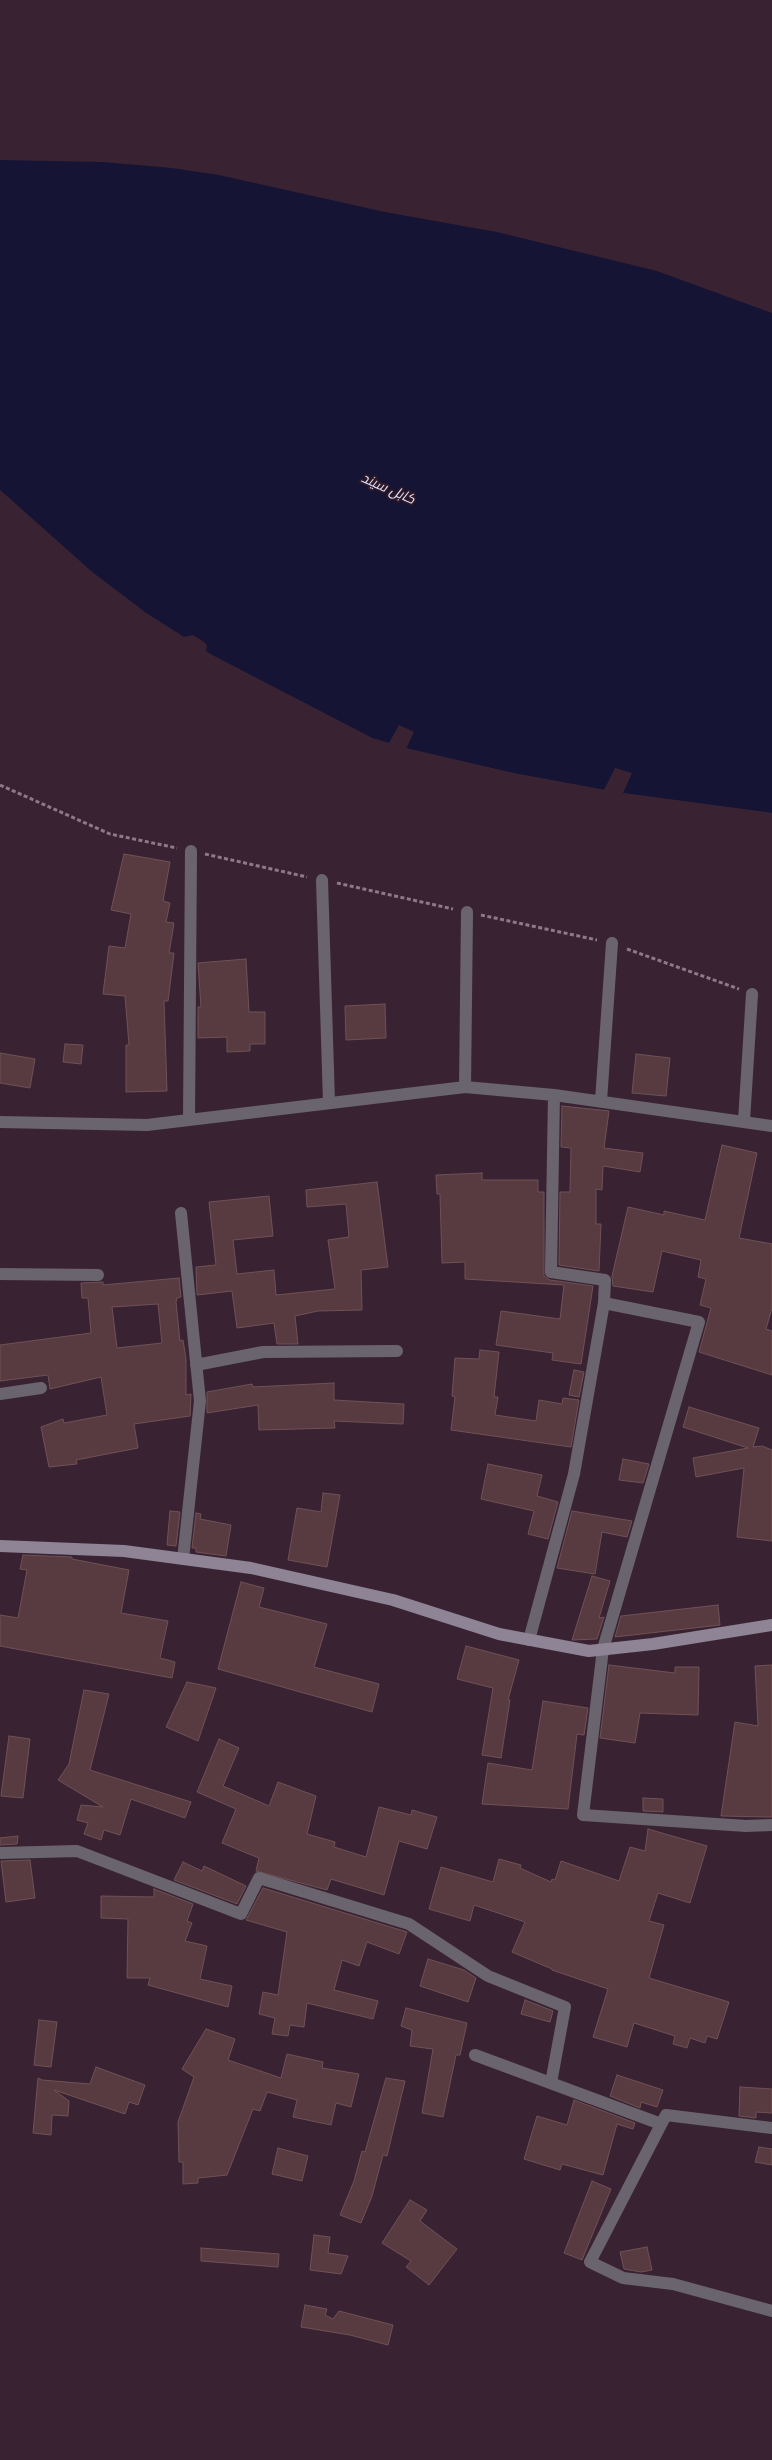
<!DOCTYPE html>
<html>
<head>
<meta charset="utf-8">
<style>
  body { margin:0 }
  canvas { display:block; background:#392332 }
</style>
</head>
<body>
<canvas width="772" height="2460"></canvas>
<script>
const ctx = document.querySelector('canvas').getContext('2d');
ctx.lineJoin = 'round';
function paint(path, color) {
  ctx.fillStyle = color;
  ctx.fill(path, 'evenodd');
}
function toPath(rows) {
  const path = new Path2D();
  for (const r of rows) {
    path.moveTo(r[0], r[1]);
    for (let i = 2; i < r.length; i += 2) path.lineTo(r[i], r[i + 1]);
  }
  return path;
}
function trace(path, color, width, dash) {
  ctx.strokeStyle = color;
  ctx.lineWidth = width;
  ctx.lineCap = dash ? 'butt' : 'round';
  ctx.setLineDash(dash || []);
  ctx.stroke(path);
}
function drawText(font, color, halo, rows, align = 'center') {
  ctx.font = font + ' Lora,Cairo,serif';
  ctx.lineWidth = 4;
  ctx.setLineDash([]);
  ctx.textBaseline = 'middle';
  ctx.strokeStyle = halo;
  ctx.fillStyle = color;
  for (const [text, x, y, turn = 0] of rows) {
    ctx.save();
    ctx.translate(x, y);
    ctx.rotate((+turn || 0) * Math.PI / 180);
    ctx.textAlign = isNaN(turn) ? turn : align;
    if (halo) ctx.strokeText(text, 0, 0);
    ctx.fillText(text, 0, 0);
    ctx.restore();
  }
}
paint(toPath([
  [0,160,103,162,172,168,219,175,385,212,497,232,657,271,772,313,772,813,622,793,513,773,406,748,372,738,212,655,146,613,92,572,0,490]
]), '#161434');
paint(toPath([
  [0,490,92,572,146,613,184,637,193,635,204,642,207,645,206,651,212,655,372,738,389,743,399,725,414,732,406,749,513,773,604,790,615,768,632,773,623,793,772,813,772,816,622,796,512,776,405,751,371,740,211,657,144,615,90,574,0,494]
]), '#392332');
const building = toPath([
  [124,854,170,862,163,901,170,903,166,922,174,923,169,953,174,953,168,1001,164,1001,167,1091,126,1092,126,1045,129,1045,125,996,103,994,109,946,125,948,131,914,111,910,124,854],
  [246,959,249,1012,265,1012,265,1044,250,1044,250,1051,227,1052,227,1037,198,1038,198,1007,201,1007,198,963,246,959],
  [385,1004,386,1038,346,1040,345,1006,385,1004],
  [65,1044,83,1045,81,1064,63,1062,65,1044],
  [0,1053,35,1059,30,1088,0,1083,0,1053],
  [636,1054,670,1058,666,1096,632,1093,636,1054],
  [562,1106,609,1111,604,1148,643,1153,640,1172,603,1166,602,1190,596,1189,596,1224,601,1224,599,1271,559,1265,560,1192,570,1192,571,1148,561,1147,562,1106],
  [722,1145,757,1153,739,1238,772,1244,772,1308,766,1329,772,1331,772,1375,699,1352,711,1308,700,1305,706,1279,698,1277,701,1260,662,1251,653,1292,613,1286,612,1276,628,1207,664,1215,664,1211,705,1220,722,1145],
  [482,1173,482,1180,538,1180,538,1192,544,1192,544,1276,550,1280,593,1286,581,1364,552,1360,553,1353,496,1345,501,1311,560,1319,564,1285,465,1279,465,1262,442,1263,440,1194,437,1194,436,1175,482,1173],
  [377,1182,388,1267,361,1270,362,1310,318,1311,295,1316,298,1344,277,1344,274,1323,237,1328,232,1291,197,1295,196,1267,216,1265,209,1202,269,1196,273,1236,233,1240,237,1274,274,1270,276,1295,335,1289,328,1240,349,1237,346,1204,307,1207,306,1190,377,1182],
  [179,1278,181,1297,177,1298,176,1302,180,1341,183,1340,186,1359,186,1395,191,1394,190,1416,134,1424,138,1448,76,1460,77,1464,49,1467,41,1427,63,1419,64,1423,107,1415,101,1377,50,1389,48,1375,0,1381,0,1345,91,1333,88,1298,82,1298,81,1283,103,1282,103,1285,179,1278],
  [158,1304,162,1343,117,1348,112,1307,158,1304],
  [480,1350,499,1352,494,1397,498,1397,495,1415,536,1421,539,1400,562,1404,563,1398,579,1400,571,1447,451,1430,455,1397,452,1396,455,1358,479,1359,480,1350],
  [574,1370,584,1372,579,1397,569,1395,574,1370],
  [334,1383,334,1400,404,1404,403,1424,334,1421,335,1428,259,1430,258,1405,207,1413,207,1392,252,1384,253,1387,334,1383],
  [689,1407,759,1428,753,1447,762,1446,772,1450,772,1541,737,1537,744,1468,696,1477,693,1458,748,1448,683,1427,689,1407],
  [623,1459,649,1464,643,1483,619,1480,623,1459],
  [488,1464,542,1475,537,1496,558,1502,548,1539,528,1534,534,1511,481,1499,488,1464],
  [323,1493,340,1495,327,1567,288,1560,297,1508,321,1512,323,1493],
  [170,1511,180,1512,176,1546,167,1545,170,1511],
  [572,1511,632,1521,627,1537,602,1532,595,1574,557,1568,572,1511],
  [196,1513,201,1514,200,1519,231,1525,226,1556,196,1552,196,1548,192,1548,196,1513],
  [23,1555,72,1557,72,1559,129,1570,121,1613,168,1621,160,1658,175,1662,172,1678,0,1646,0,1615,18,1618,27,1570,20,1569,23,1555],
  [592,1576,610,1581,599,1618,604,1617,597,1639,572,1640,592,1576],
  [241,1582,264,1588,259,1607,327,1624,314,1667,379,1684,372,1712,218,1669,241,1582],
  [718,1605,720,1625,615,1637,621,1616,718,1605],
  [466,1646,519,1660,508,1700,510,1700,501,1758,482,1755,493,1688,457,1679,466,1646],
  [609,1665,675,1673,675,1667,699,1667,698,1715,640,1713,635,1743,600,1738,609,1665],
  [772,1665,772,1817,721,1816,735,1722,758,1726,755,1666,772,1665],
  [187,1682,216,1688,198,1741,166,1727,187,1682],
  [84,1690,109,1694,90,1770,191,1802,185,1818,131,1799,120,1835,104,1830,101,1840,84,1834,88,1823,77,1820,81,1805,103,1807,58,1780,69,1764,84,1690],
  [543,1701,588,1708,584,1735,577,1734,568,1809,482,1804,488,1763,532,1770,543,1701],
  [9,1736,30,1739,23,1798,1,1796,9,1736],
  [219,1739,239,1748,223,1786,269,1806,278,1782,316,1796,307,1834,335,1842,334,1847,366,1857,379,1807,411,1815,412,1810,437,1817,427,1849,399,1841,384,1895,331,1879,327,1890,256,1871,259,1858,222,1843,236,1809,197,1792,219,1739],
  [643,1798,663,1799,663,1812,643,1811,643,1798],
  [648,1829,707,1846,690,1903,658,1893,649,1921,664,1925,649,1978,729,2002,717,2039,707,2036,705,2043,690,2038,687,2048,673,2044,675,2036,634,2023,627,2047,593,2037,608,1989,552,1970,552,1969,512,1952,525,1922,474,1905,470,1921,429,1909,441,1867,493,1882,499,1859,521,1865,520,1868,551,1882,552,1879,555,1880,561,1861,619,1881,630,1847,645,1851,648,1829],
  [18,1836,17,1844,0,1845,0,1838,18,1836],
  [30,1860,35,1898,6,1902,1,1861,30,1860],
  [183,1862,202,1871,204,1866,246,1886,237,1904,174,1880,183,1862],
  [263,1888,407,1932,399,1954,367,1942,359,1966,342,1960,334,1990,378,2001,373,2019,307,2003,304,2027,290,2025,288,2036,272,2034,275,2018,259,2014,263,1992,278,1995,287,1932,246,1920,263,1888],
  [154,1889,193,1904,187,1921,192,1923,185,1941,207,1946,200,1979,232,1986,228,2007,148,1985,150,1978,127,1978,128,1919,101,1918,101,1896,154,1897,154,1889],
  [428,1959,464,1970,476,1978,468,2002,420,1986,428,1959],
  [525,2000,553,2011,550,2022,521,2014,525,2000],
  [406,2008,467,2023,460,2055,456,2055,443,2117,422,2113,433,2049,410,2046,412,2030,401,2026,406,2008],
  [39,2020,57,2022,51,2067,34,2065,39,2020],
  [206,2029,235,2039,228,2060,281,2078,287,2054,323,2062,322,2068,359,2074,351,2107,336,2103,331,2125,293,2117,297,2100,267,2092,260,2111,253,2109,227,2175,198,2178,198,2183,183,2184,183,2162,179,2162,178,2122,194,2077,182,2069,206,2029],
  [96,2067,145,2085,138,2105,129,2102,125,2114,54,2090,69,2101,68,2116,52,2115,51,2135,33,2133,38,2078,42,2080,90,2084,96,2067],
  [617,2075,663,2090,657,2107,641,2102,640,2108,610,2096,617,2075],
  [386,2078,405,2081,387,2156,383,2155,372,2196,361,2223,340,2215,354,2181,362,2151,365,2152,386,2078],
  [740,2087,772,2089,772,2113,756,2112,756,2118,739,2116,740,2087],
  [574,2100,635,2123,633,2129,617,2124,603,2175,562,2164,560,2170,524,2159,537,2116,567,2125,574,2100],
  [759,2147,772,2149,772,2165,755,2162,759,2147],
  [278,2148,308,2156,302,2181,272,2174,278,2148],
  [592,2181,611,2189,582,2260,564,2253,592,2181],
  [410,2200,427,2210,420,2221,457,2249,429,2285,406,2267,411,2261,382,2243,410,2200],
  [314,2235,330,2237,328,2253,348,2256,341,2274,310,2270,314,2235],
  [647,2247,652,2270,641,2272,624,2269,620,2252,647,2247],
  [201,2248,279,2254,278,2267,201,2261,201,2248],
  [305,2305,327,2309,325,2315,333,2319,339,2311,393,2325,388,2345,350,2335,301,2327,305,2305]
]);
paint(building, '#583b40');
trace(building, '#6f5155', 1);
trace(toPath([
  [0,785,110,834,177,848],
  [205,854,307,877],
  [337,883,453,909],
  [481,915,597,940],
  [627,949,739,989]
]), '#8d7a87', 3, [4, 2.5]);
trace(toPath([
  [322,880,329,1102],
  [465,1087,467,912],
  [554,1095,551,1272,605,1280,604,1303,699,1322,603,1649,583,1815,746,1826,772,1825],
  [601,1101,612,943],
  [189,1119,191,851],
  [744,1121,752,994],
  [0,1122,147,1125,465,1087,554,1095,772,1126],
  [181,1213,200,1401,183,1559],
  [0,1274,98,1275],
  [196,1365,263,1352,397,1351],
  [0,1394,41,1388],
  [529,1640,574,1474,604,1303],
  [0,1853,77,1851,241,1914,259,1878,409,1924,488,1976,565,2007,551,2083],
  [475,2055,661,2124],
  [772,2128,666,2115,590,2262,623,2278,673,2284,772,2311]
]), '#6a646f', 12);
trace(toPath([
  [0,1546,124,1551,251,1568,393,1600,499,1634,589,1651,653,1644,772,1625]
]), '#8e8495', 12);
drawText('italic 14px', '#dfe1fc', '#2e1928', [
  ["کابل سيند",388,489,24]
]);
</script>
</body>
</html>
